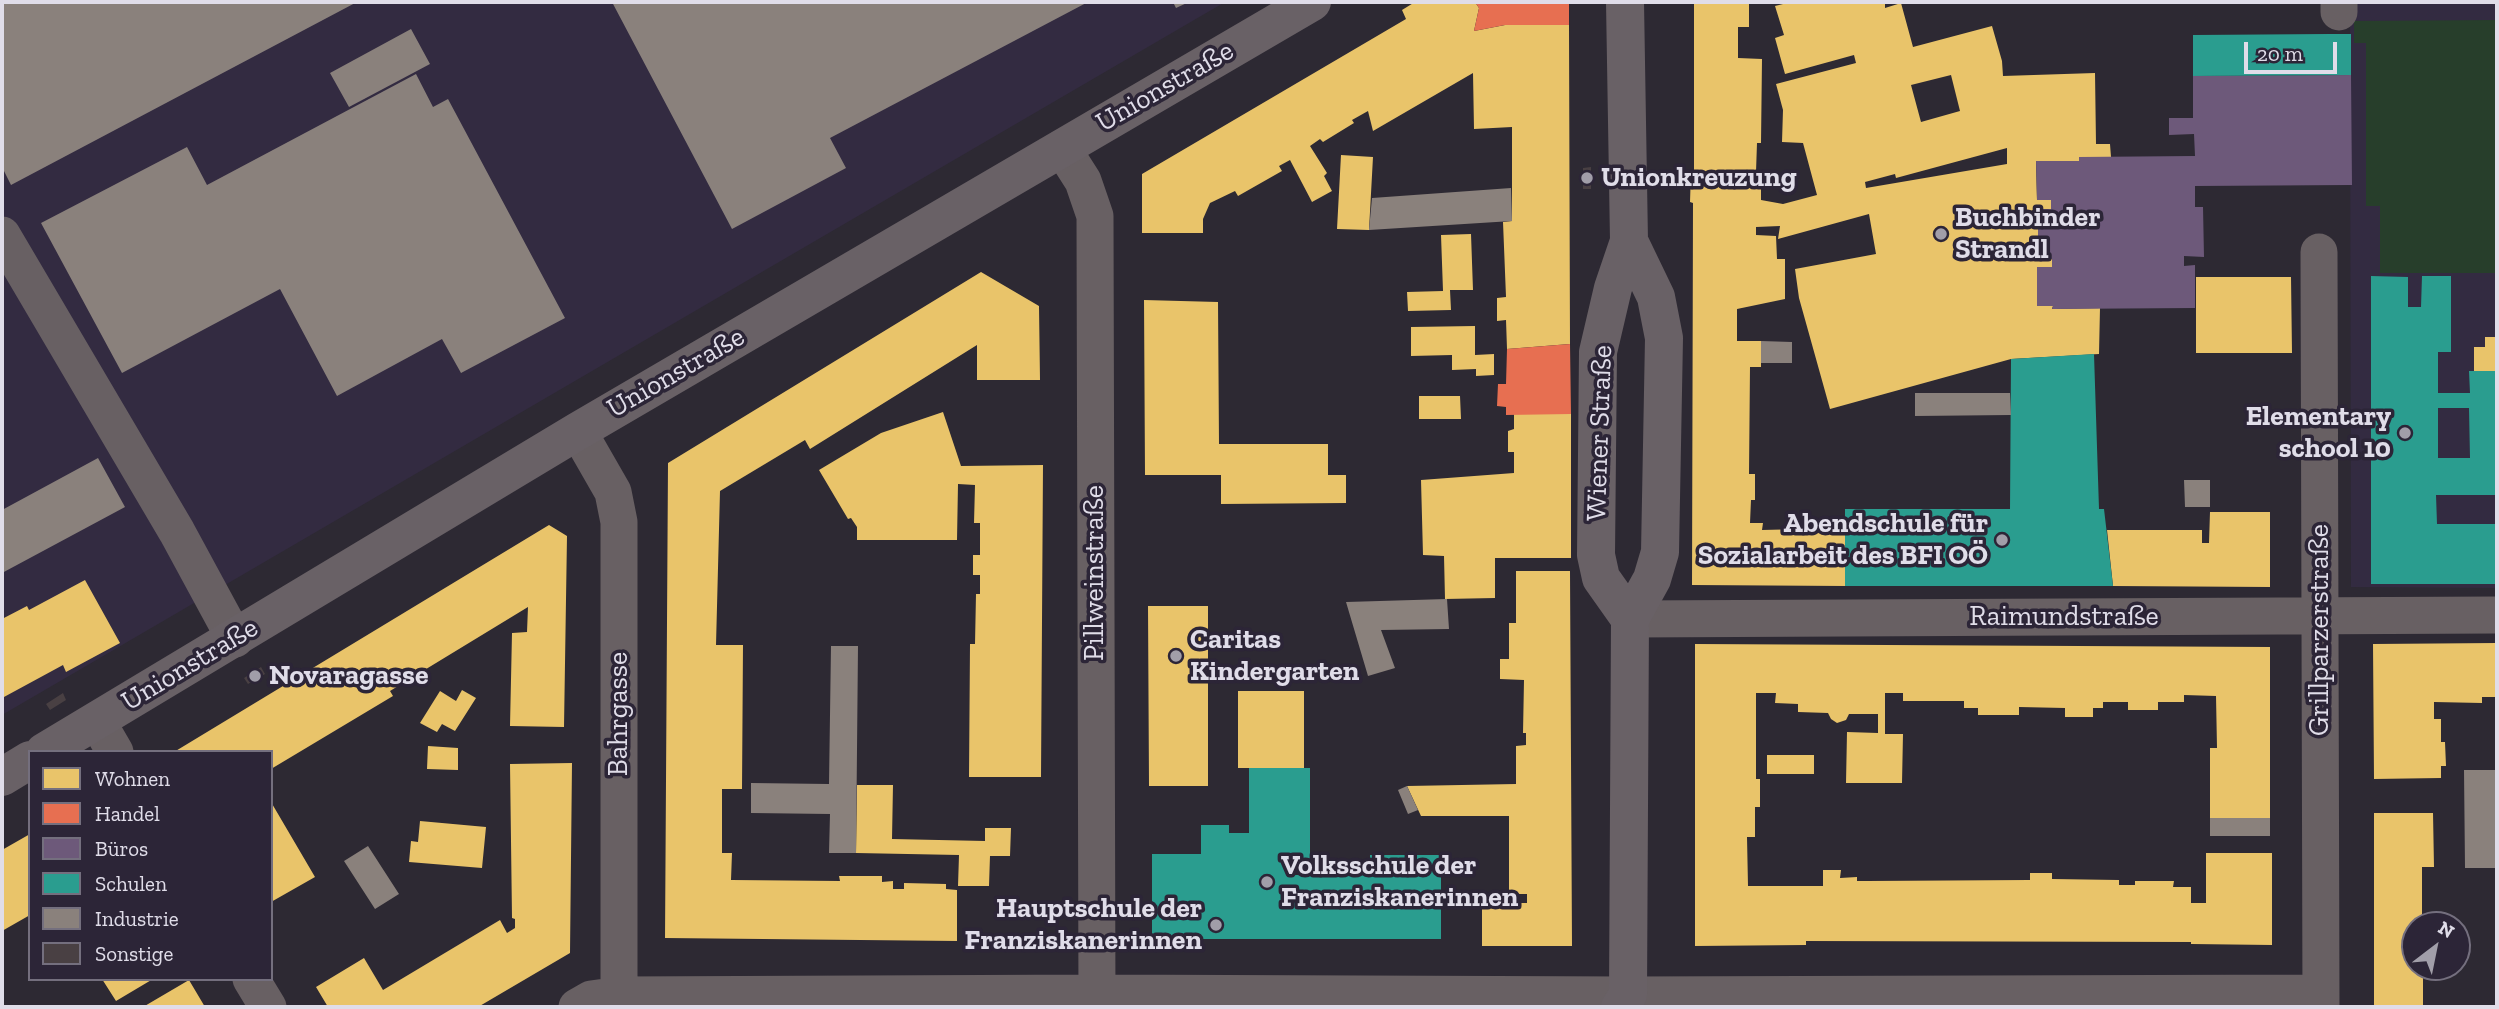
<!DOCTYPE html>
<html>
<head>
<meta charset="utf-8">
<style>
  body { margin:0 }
  #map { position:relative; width:2499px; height:1009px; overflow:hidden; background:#2d2933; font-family:"Zilla Slab",serif }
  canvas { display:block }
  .frame { position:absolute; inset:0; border:4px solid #e0dde9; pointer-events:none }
  .legend { position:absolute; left:28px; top:750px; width:245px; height:231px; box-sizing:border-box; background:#2c2537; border:2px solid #746f7e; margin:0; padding:9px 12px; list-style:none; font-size:21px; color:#e0dde9 }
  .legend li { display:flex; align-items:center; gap:14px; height:35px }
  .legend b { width:35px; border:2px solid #746f7e }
  .north { position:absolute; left:2401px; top:911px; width:70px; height:70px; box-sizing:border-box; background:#2c2537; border:2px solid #746f7e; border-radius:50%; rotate:32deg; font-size:19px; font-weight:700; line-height:28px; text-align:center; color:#e0dde9 }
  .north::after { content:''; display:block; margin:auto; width:24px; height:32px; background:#a19ea9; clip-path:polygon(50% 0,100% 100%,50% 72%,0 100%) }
  .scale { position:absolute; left:2244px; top:42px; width:93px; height:32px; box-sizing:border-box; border:4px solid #e0dde9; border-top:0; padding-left:9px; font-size:21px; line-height:24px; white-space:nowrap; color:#e0dde9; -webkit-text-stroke:5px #2c2537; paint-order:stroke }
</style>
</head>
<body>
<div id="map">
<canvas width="2499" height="1009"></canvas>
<div class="frame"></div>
<ul class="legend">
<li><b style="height:19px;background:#e9c46a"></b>Wohnen</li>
<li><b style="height:19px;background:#e76f51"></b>Handel</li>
<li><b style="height:19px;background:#6d597a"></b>Büros</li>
<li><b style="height:19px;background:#2a9d8f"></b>Schulen</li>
<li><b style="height:19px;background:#8a817c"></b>Industrie</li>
<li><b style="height:19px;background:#494043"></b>Sonstige</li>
</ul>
<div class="north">N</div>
<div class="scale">20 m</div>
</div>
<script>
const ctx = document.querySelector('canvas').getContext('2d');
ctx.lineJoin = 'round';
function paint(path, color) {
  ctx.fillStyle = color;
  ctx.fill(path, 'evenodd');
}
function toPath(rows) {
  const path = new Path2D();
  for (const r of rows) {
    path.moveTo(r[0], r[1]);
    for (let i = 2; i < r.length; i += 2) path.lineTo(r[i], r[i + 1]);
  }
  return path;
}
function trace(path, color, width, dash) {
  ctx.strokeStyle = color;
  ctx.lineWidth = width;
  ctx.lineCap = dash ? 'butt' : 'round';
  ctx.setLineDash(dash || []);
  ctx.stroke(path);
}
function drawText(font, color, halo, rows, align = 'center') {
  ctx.font = font + ' "Zilla Slab",serif';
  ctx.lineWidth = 7;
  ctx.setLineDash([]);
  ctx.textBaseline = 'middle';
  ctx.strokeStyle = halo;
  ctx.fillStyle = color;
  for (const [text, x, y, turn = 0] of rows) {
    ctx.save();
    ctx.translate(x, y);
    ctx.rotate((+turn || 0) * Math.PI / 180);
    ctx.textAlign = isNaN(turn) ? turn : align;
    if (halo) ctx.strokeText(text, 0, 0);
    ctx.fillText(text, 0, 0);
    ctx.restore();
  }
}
paint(toPath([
  [2,2,1225,2,2,715],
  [2350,2,2497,2,2497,588,2351,587]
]), '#332b41');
paint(toPath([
  [2497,20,2497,273,2380,273,2380,206,2366,206,2366,43,2354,43,2354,21]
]), '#273e2b');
paint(toPath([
  [1415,2,1475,2,1479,8,1474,31,1505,25,1569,25,1570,344,1507,349,1506,320,1497,321,1497,298,1506,297,1503,222,1512,221,1512,127,1474,129,1473,73,1373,131,1368,111,1352,120,1354,123,1323,142,1320,139,1310,146,1327,173,1324,176,1332,191,1312,202,1290,160,1279,166,1282,171,1238,196,1235,191,1210,203,1203,219,1203,233,1142,233,1142,174,1406,19,1402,10],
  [1694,2,1749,2,1749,27,1738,27,1738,58,1762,59,1761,143,1757,143,1756,172,1761,172,1761,200,1783,204,1817,195,1803,143,1782,142,1783,110,1776,84,1856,63,1854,55,1785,74,1775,38,1784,35,1775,6,1791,2,1885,2,1885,8,1901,3,1913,47,1992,26,2002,61,2003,76,2095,73,2096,144,2110,144,2111,157,2079,157,2079,161,2036,161,2037,200,2051,200,2051,209,2038,209,2038,260,2052,259,2052,267,2037,267,2037,306,2053,306,2052,309,2100,308,2099,354,2011,359,1830,409,1799,298,1795,269,1876,254,1869,214,1778,239,1780,226,1756,227,1756,235,1776,236,1777,259,1785,259,1785,299,1737,309,1737,341,1761,341,1761,367,1750,367,1749,474,1755,474,1755,500,1751,500,1750,523,1763,523,1762,530,1845,528,1845,586,1692,585,1693,203,1690,202,1691,171,1694,171],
  [1951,75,1960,111,1921,122,1911,85],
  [2007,148,2007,164,1866,188,1865,182,1895,174,1896,178],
  [1341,155,1373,157,1369,230,1337,229],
  [1471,234,1473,290,1450,290,1451,310,1408,311,1407,292,1443,291,1441,235],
  [981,272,1039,306,1040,380,977,380,977,345,810,449,805,440,720,491,716,645,743,645,742,789,722,789,722,853,732,853,731,880,840,881,839,876,882,876,882,882,893,881,893,889,904,889,904,883,946,884,946,889,957,890,957,941,665,938,668,463],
  [2196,277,2291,277,2292,353,2196,353],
  [1144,300,1218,302,1219,444,1328,444,1328,475,1346,475,1346,503,1221,504,1221,475,1145,475],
  [1475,326,1475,355,1494,354,1494,375,1476,376,1476,369,1452,370,1452,355,1411,356,1411,327],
  [2485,337,2497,337,2497,371,2474,371,2474,347,2485,347],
  [1419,396,1460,396,1461,419,1419,419],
  [943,412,961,466,1043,465,1041,777,969,777,970,644,975,644,976,594,980,594,980,575,973,575,973,555,980,555,980,523,974,523,975,485,958,484,957,540,857,540,857,527,851,518,848,519,819,470,881,433],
  [1514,414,1571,414,1571,558,1495,558,1495,598,1445,599,1444,556,1423,555,1421,480,1514,473,1514,452,1508,452,1508,431,1514,429],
  [2210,512,2270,512,2270,587,2113,586,2107,530,2202,530,2202,543,2209,543],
  [549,525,567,536,564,727,510,726,512,633,527,632,528,607,390,691,393,696,271,769,271,752,174,752],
  [1516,571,1570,571,1572,946,1482,946,1482,903,1527,903,1527,894,1509,894,1509,816,1421,816,1407,786,1516,784,1516,746,1526,745,1526,733,1523,733,1524,680,1500,679,1500,659,1509,659,1509,623,1516,623],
  [85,580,120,643,66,672,63,665,4,697,2,692,2,619,27,606,29,610],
  [1148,606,1208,606,1208,786,1149,786],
  [2497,643,2497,697,2482,697,2482,703,2434,702,2434,719,2441,719,2441,742,2445,742,2446,766,2441,766,2441,778,2374,779,2373,644],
  [1695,644,2270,647,2270,818,2210,818,2210,748,2217,748,2216,696,2184,695,2184,702,2158,702,2158,710,2128,710,2128,702,2103,702,2103,708,2093,708,2093,717,2065,717,2065,708,2019,707,2019,715,1978,715,1978,708,1964,708,1964,701,1903,701,1903,693,1885,693,1885,734,1903,734,1902,783,1846,783,1847,732,1878,733,1878,714,1849,714,1846,720,1837,723,1831,719,1828,713,1798,712,1798,704,1775,703,1776,693,1756,693,1756,779,1760,779,1760,807,1755,807,1755,837,1747,837,1748,886,1823,886,1823,870,1841,870,1840,878,1857,877,1857,881,1868,881,2030,880,2030,873,2052,873,2052,879,2119,880,2119,885,2135,885,2135,881,2174,881,2173,887,2191,887,2191,903,2206,903,2206,853,2272,853,2272,945,2191,944,2191,942,1806,941,1806,945,1695,946],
  [462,690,476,698,455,731,442,724,437,732,420,723,440,691,456,701],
  [1238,691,1304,691,1304,768,1238,768],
  [428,746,458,748,458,770,427,769],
  [1767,755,1814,755,1814,774,1767,774],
  [572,763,570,953,478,1007,328,1007,316,987,364,958,383,990,500,920,507,933,515,928,515,919,512,918,510,764],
  [857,785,893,785,892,839,985,841,985,828,1011,828,1010,856,990,856,989,886,958,886,959,855,856,853],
  [271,802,315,877,271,902],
  [2374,813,2433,813,2434,867,2422,867,2422,925,2415,925,2415,967,2423,967,2423,1007,2374,1007],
  [420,821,486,827,482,868,409,862,411,841,418,842],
  [30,834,30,915,2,931,2,850],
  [102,979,153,979,116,1001],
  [189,980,205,1007,143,1007]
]), '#e9c46a');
paint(toPath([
  [1475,2,1569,2,1569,25,1505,25,1474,31,1479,8],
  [1570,344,1571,414,1506,415,1506,407,1497,406,1498,384,1506,384,1507,349]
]), '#e76f51');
paint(toPath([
  [2351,75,2352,185,2195,186,2195,207,2203,207,2204,257,2184,256,2184,266,2195,265,2195,308,2052,309,2053,306,2037,306,2037,267,2052,267,2052,259,2038,260,2038,209,2051,209,2051,200,2037,200,2036,161,2079,161,2079,157,2195,156,2194,134,2169,135,2169,118,2193,118,2193,76]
]), '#6d597a');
paint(toPath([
  [2328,34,2351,34,2351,75,2193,76,2193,35],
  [2371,276,2408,277,2408,307,2421,307,2422,276,2451,276,2451,352,2438,352,2438,393,2470,393,2469,371,2497,371,2497,495,2436,495,2437,524,2497,524,2497,584,2371,584],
  [2438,408,2469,408,2470,458,2438,458],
  [2094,354,2099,509,2104,509,2113,586,1845,586,1845,509,2010,509,2011,359],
  [1249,768,1310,768,1310,863,1290,863,1290,875,1370,875,1370,855,1441,855,1441,939,1152,939,1152,854,1201,854,1201,825,1229,825,1229,833,1249,833]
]), '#2a9d8f');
paint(toPath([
  [2,2,357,2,11,185,2,167],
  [612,2,1088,2,830,138,846,168,732,229],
  [1173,2,1189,2,1176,8],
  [411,29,430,64,349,107,330,73],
  [416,74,433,107,448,99,565,318,461,373,442,339,337,396,280,289,122,373,41,223,187,147,207,185],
  [1511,188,1512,221,1369,230,1372,198],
  [1761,341,1792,342,1792,363,1761,363],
  [1915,393,2010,393,2011,415,1915,416],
  [98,458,125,507,2,573,2,510],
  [2184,480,2210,480,2210,507,2185,507],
  [1447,599,1449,629,1381,630,1395,668,1368,676,1346,602],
  [831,646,858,646,856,853,829,853,830,814,751,813,751,783,829,784],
  [2464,770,2497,770,2497,868,2465,868],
  [1407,786,1418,810,1408,814,1398,790],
  [2210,818,2270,818,2270,836,2210,836],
  [368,846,399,894,375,909,344,861]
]), '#8a817c');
paint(toPath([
  [1591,167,1591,189,1583,189,1583,168],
  [261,667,265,674,248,684,244,678],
  [63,693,66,700,50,710,46,704]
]), '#494043');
trace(toPath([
  [2339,2,2339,12],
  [1062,148,1083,181,1095,216,1097,1007],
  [2,235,177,532,235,639],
  [2319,252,2321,1007],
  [578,431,613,492,619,522,619,1007],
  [1630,619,2497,615],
  [97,721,115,752],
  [251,979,268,1007],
  [577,1007,591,999,620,995,1097,993,1628,995,2321,993]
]), '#686063', 37);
trace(toPath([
  [1625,2,1629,241,1613,288,1598,352,1596,555,1601,578,1630,619],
  [44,752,578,431,1312,2],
  [2,777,30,760],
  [1620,1007,1628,995,1630,619,1652,579,1660,552,1664,338,1656,297,1629,241]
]), '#696166', 38);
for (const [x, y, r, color] of [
  [1587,178,7,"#a19ea9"],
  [1941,234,7,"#a19ea9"],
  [2405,433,7,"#a19ea9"],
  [2002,540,7,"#a19ea9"],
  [1176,656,7,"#a19ea9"],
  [255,676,7,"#a19ea9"],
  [1267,882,7,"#a19ea9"],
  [1216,925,7,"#a19ea9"]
]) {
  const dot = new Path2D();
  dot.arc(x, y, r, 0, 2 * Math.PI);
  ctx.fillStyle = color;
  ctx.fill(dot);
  trace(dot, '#2c2537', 2.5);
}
drawText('28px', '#e0dde9', '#2c2537', [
  ["Unionstraße",1165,87,-30],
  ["Unionstraße",676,373,-30],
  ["Wiener Straße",1600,433,-88],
  ["Pillweinstraße",1095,573,-90],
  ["Raimundstraße",2064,617],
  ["Grillparzerstraße",2320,630,-90],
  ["Unionstraße",190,665,-31],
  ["Bahrgasse",619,714,-90]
]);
drawText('bold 28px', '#e0dde9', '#2c2537', [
  ["Unionkreuzung",1601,178],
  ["Buchbinder",1955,218],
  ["Strandl",1955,250],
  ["Elementary",2391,417,"right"],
  ["school 10",2391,449,"right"],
  ["Abendschule für",1988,524,"right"],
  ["Sozialarbeit des BFI OÖ",1988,556,"right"],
  ["Caritas",1190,640],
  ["Kindergarten",1190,672],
  ["Novaragasse",269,676],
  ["Volksschule der",1281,866],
  ["Franziskanerinnen",1281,898],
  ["Hauptschule der",1202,909,"right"],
  ["Franziskanerinnen",1202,941,"right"]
], 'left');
</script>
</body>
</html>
